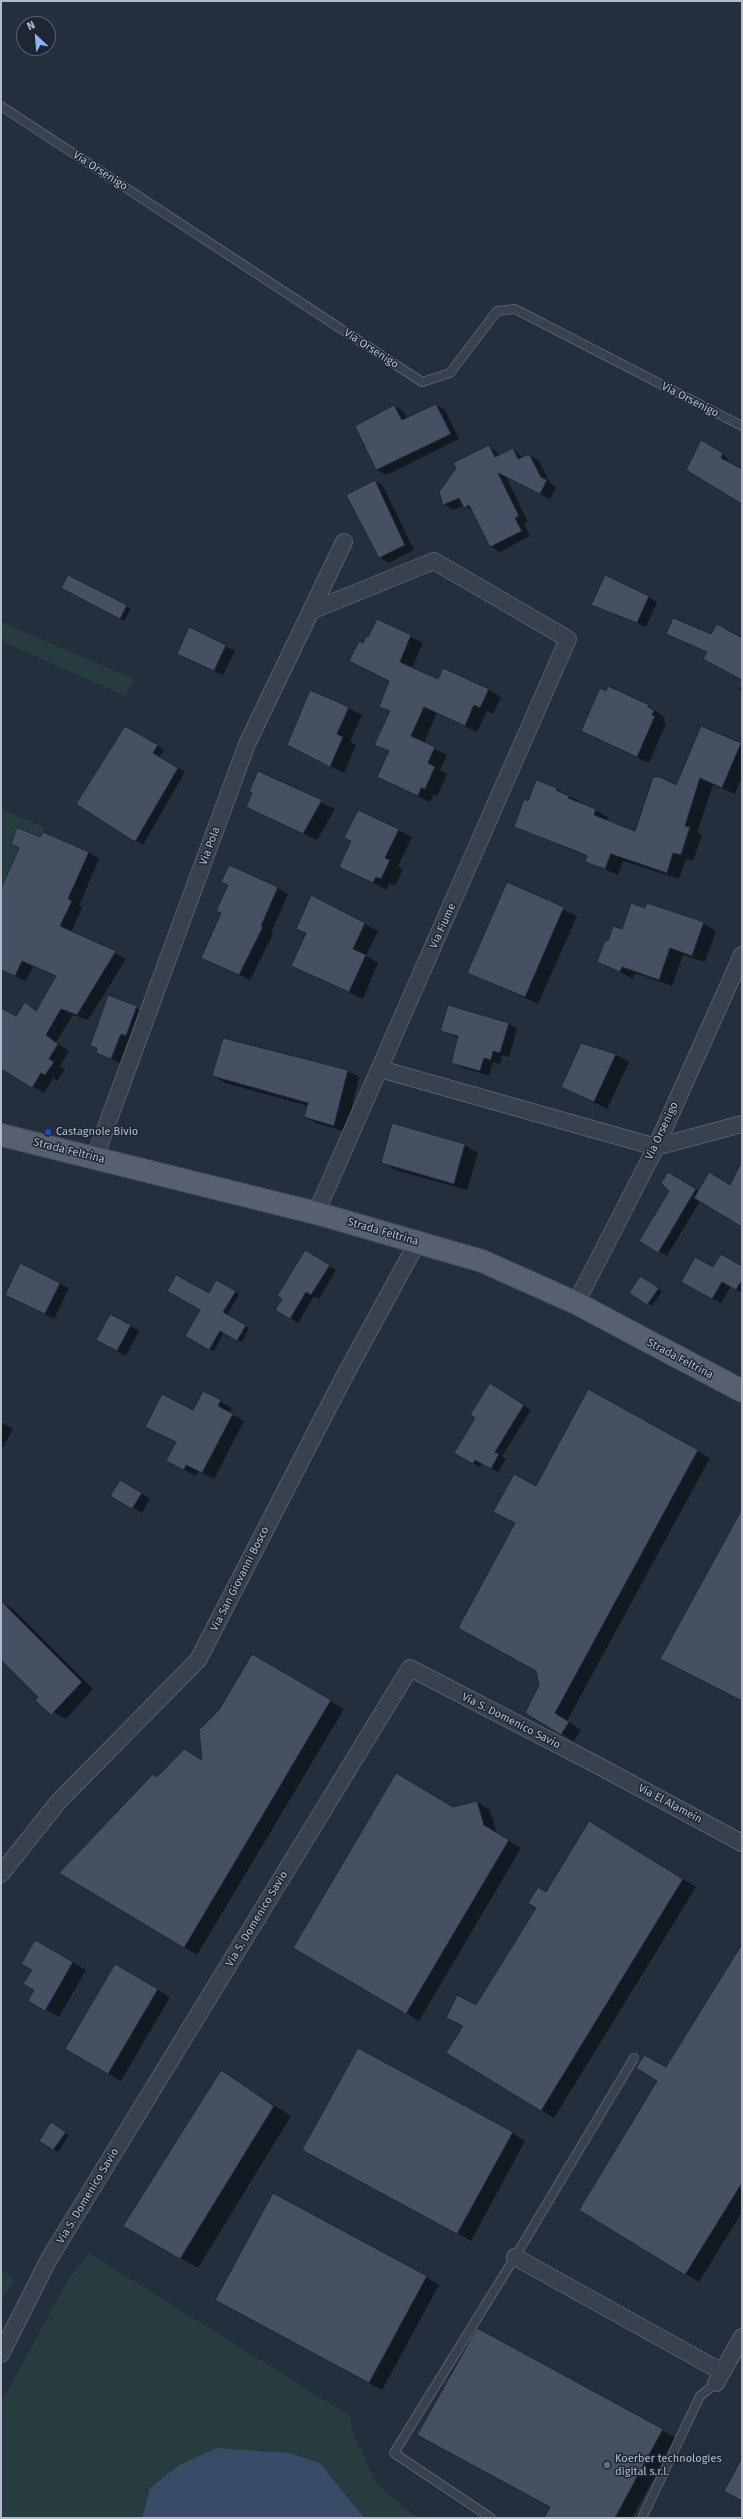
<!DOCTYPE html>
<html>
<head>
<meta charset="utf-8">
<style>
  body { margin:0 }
  #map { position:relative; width:743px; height:2519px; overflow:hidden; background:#242f3e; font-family:"Fira Sans",sans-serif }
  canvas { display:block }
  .frame { position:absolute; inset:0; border:2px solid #b4bcc9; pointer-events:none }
  .north { position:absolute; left:16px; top:16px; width:40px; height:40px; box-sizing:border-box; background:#1d2633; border:1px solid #59626f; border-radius:50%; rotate:334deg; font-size:11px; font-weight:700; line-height:16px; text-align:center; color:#b4bcc9 }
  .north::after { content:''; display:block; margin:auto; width:14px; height:18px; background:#8ab4f8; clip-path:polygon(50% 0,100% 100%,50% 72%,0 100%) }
</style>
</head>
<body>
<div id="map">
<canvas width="743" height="2519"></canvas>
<div class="frame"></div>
<div class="north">N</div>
</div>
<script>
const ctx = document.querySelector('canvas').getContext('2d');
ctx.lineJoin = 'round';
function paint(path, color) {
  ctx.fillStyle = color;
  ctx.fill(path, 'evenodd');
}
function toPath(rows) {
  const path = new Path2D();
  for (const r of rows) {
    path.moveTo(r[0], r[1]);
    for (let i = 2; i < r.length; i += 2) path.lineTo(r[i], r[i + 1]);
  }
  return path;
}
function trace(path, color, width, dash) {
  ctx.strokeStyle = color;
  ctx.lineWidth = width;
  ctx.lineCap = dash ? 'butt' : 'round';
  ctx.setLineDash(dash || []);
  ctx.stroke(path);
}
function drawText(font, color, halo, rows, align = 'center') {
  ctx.font = font + ' "Fira Sans",sans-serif';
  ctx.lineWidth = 3;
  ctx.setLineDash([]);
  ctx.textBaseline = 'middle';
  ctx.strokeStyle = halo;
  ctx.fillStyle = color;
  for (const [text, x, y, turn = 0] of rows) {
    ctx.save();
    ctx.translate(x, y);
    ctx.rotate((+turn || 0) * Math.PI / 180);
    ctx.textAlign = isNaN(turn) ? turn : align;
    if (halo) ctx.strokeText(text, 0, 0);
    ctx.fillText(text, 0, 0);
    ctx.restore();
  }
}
paint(toPath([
  [1,622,134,679,125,696,1,641],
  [1,809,45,828,1,889],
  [89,2253,350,2416,352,2430,376,2483,417,2518,364,2518,320,2463,290,2453,218,2448,150,2487,142,2518,1,2518,1,2403,69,2278],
  [1,2270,14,2279,1,2302]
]), '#263c3f');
paint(toPath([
  [217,2448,290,2453,320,2463,364,2518,142,2518,150,2488,179,2465]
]), '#394c67');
paint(toPath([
  [436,405,445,410,459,439,386,475,377,470,357,426,394,406,403,411,407,419],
  [701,441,728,458,727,462,742,470,742,503],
  [489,446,501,456,513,449,523,458,529,455,539,461,550,483,556,487,550,499,506,477,528,522,524,524,530,536,500,552,490,546,473,512,464,505,453,510,444,504],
  [375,481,383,486,414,550,389,563,380,558],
  [69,576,131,609,124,621,63,588],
  [648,597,657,602,646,627,593,604],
  [378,620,423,643,412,668,439,680,489,690,501,697,493,714,487,711,477,732,437,713,424,743,447,755,440,770,447,774,437,796,434,794,430,802,378,777,390,752,376,744,390,712,380,706,390,682,362,668,363,644],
  [189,629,235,651,223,675,187,658],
  [742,684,742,691,739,690],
  [609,687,649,706,665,718,663,722,666,724,649,763,594,737],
  [348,708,362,715,350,742,356,745,344,773,288,745],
  [126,727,164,750,159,757,185,772,143,845,78,803],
  [740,744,742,745,742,776,735,794,713,785,697,833,702,835,693,861,686,859,679,879,623,861,618,875,587,861,588,857,515,826,537,781,557,789,595,810,608,817,606,821,636,832,677,786],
  [259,773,335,809,317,840,247,807],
  [358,811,412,837,398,866,403,869,395,886,389,883,387,890,340,866,352,841],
  [41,838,88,852,99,859,79,906,82,908,71,932,126,959,88,1020,73,1015,56,1042,69,1051,60,1066,65,1069,57,1081,53,1078,44,1093,1,1068,1,1009,16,1018,25,1004,37,1011,57,977,33,966,26,981,1,970,1,891],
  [507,883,577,916,538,1004,468,972],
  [277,887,288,894,271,933,273,934,250,980,202,957],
  [645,909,703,923,716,931,705,962,683,955,672,986,635,973,633,979,599,961,609,943],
  [365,924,378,931,366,956,378,963,363,999,292,966,307,934,297,928],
  [109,997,146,1012,135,1041,130,1039,120,1063,97,1053,98,1049,91,1045],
  [509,1024,517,1029,509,1057,502,1055,500,1064,493,1062,489,1076,461,1067,452,1062,459,1038,441,1031],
  [581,1045,616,1055,629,1062,607,1109,562,1086],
  [347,1071,359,1077,346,1132,316,1123,305,1117,308,1106,225,1083,213,1076],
  [393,1125,465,1145,478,1153,467,1190,395,1170,382,1162],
  [742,1163,742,1226,700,1201,667,1256,640,1241,670,1191,669,1173,699,1191,730,1186],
  [305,1251,336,1270,319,1299,314,1296,298,1323,276,1310],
  [21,1264,69,1288,54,1319,15,1299],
  [742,1267,742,1293,731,1286,721,1303,683,1281,714,1268],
  [645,1280,662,1291,652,1306,630,1293],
  [216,1282,239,1294,227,1315,249,1328,242,1342,224,1332,214,1351,186,1336],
  [130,1326,139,1331,126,1356,97,1340],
  [490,1385,531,1410,502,1456,506,1459,498,1472,482,1463,480,1467,456,1453,476,1418],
  [588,1391,710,1458,567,1721,581,1730,574,1741,526,1713,540,1685,536,1487],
  [203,1392,232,1408,230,1413,244,1421,214,1479,199,1471,196,1476,167,1461,177,1443,158,1433,194,1411],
  [1,1422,13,1429,1,1451],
  [121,1481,150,1499,142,1513,112,1496],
  [1,1602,12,1608,93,1689,66,1719,54,1712,1,1658],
  [253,1655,344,1709,197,1955,184,1947,203,1761,220,1710],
  [477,1802,490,1810,497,1834,521,1848,419,2021,294,1947,453,1808],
  [603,1830,696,1887,554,2118,541,2110,464,2027,447,2017,476,2006,546,1893],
  [35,1941,86,1970,59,2017,30,2000,36,1990,33,1970],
  [742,1946,742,2212,699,2282,580,2209],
  [115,1965,170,1997,121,2081,66,2049],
  [221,2071,291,2116,198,2268,125,2226],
  [56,2126,69,2135,58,2152,40,2140],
  [512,2133,525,2141,471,2241,317,2157],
  [426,2277,439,2285,382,2390,229,2307],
  [478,2330,676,2438,632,2518,545,2518,551,2507]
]), '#0007');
const building = toPath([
  [436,404,451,434,376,470,355,426,394,405,402,420,436,404],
  [701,440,723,453,721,458,742,469,742,504,686,470,701,440],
  [489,445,495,457,513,448,518,459,529,454,541,477,547,480,540,494,498,473,519,516,515,518,522,531,490,547,469,505,464,508,459,498,443,505,439,492,456,468,453,463,489,445],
  [375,480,405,545,379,558,346,495,375,480],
  [68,575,127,605,120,619,61,588,68,575],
  [605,575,649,596,637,623,591,605,605,575],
  [673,618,711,634,717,624,742,638,742,680,703,659,707,652,666,634,673,618],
  [377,619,411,635,400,662,438,679,443,668,489,689,480,708,474,705,465,726,424,707,411,736,435,747,428,763,435,767,425,789,421,788,418,796,377,777,389,751,374,745,390,711,379,707,389,681,349,661,359,641,363,643,366,636,368,637,377,619],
  [189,627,226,645,214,671,177,654,189,627],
  [608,686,649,705,648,707,654,710,652,715,655,716,637,757,581,731,600,688,606,691,608,686],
  [310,690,349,707,337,734,343,737,330,767,287,745,310,690],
  [125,726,158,745,153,753,178,768,135,842,76,804,125,726],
  [701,726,741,743,722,788,700,778,685,826,690,827,681,855,673,853,667,873,611,854,605,869,585,862,587,856,576,851,514,827,524,799,528,801,536,780,557,788,556,790,569,796,568,798,596,809,594,815,635,831,653,777,660,777,676,785,701,726],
  [258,771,322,800,303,834,246,807,252,793,249,791,258,771],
  [358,810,399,829,385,858,390,860,381,879,376,877,373,883,339,867,351,841,344,838,358,810],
  [17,827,40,837,43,832,89,852,68,899,72,901,60,926,116,951,77,1015,61,1009,46,1035,58,1044,49,1059,54,1062,45,1075,41,1073,32,1088,1,1069,1,1008,16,1016,25,1002,36,1011,56,976,22,961,15,976,1,970,1,888,19,848,11,844,17,827],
  [229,865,278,887,261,926,263,927,239,975,201,958,221,913,216,911,228,885,221,882,229,865],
  [507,882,564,907,525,997,467,973,507,882],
  [311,895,365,923,353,949,366,955,349,992,291,966,306,933,296,929,311,895],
  [631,903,645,908,647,903,704,922,692,956,670,948,659,980,622,967,620,972,597,962,605,940,608,941,613,926,622,929,631,903],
  [108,995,137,1006,126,1036,121,1034,111,1059,96,1053,97,1048,90,1046,108,995],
  [448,1005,509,1023,500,1053,493,1051,491,1060,484,1058,480,1071,451,1063,458,1036,440,1031,448,1005],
  [223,1038,348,1070,334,1126,304,1117,308,1103,212,1076,223,1038],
  [581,1043,616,1054,594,1102,561,1087,581,1043],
  [392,1123,465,1144,454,1184,381,1163,392,1123],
  [742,1161,742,1227,694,1198,709,1172,730,1185,742,1161],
  [668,1172,696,1189,658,1253,639,1241,669,1191,661,1183,668,1172],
  [305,1250,330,1265,311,1295,306,1292,290,1319,275,1310,282,1299,277,1296,305,1250],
  [721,1254,742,1266,742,1280,736,1290,722,1282,712,1299,681,1282,695,1257,713,1267,721,1254],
  [20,1263,60,1283,45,1314,5,1295,20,1263],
  [176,1275,209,1293,216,1280,236,1291,223,1312,246,1325,237,1341,220,1331,209,1350,185,1336,200,1310,167,1291,176,1275],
  [640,1276,659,1288,647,1305,629,1293,640,1276],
  [110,1314,131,1325,117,1351,96,1340,110,1314],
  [490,1383,524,1405,495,1452,499,1454,491,1469,475,1460,473,1464,454,1453,475,1418,470,1415,490,1383],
  [588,1389,698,1450,555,1713,569,1722,561,1735,525,1713,539,1685,536,1671,458,1628,515,1523,493,1512,514,1474,536,1486,588,1389],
  [203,1391,221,1400,218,1406,233,1414,202,1473,186,1465,184,1470,166,1461,176,1442,145,1427,162,1394,193,1410,203,1391],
  [120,1480,142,1493,132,1509,110,1496,120,1480],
  [742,1509,742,1701,660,1659,742,1509],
  [1,1601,82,1682,51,1715,35,1700,38,1697,1,1660,1,1601],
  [252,1654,331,1700,184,1948,59,1873,153,1774,157,1777,184,1749,202,1760,199,1730,219,1710,252,1654],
  [396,1773,453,1807,477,1801,484,1825,509,1840,406,2014,293,1948,396,1773],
  [589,1821,683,1879,541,2111,446,2053,463,2026,446,2018,457,1995,476,2005,536,1908,528,1903,538,1887,546,1892,589,1821],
  [35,1940,73,1962,45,2011,28,2001,34,1990,23,1984,32,1970,21,1964,35,1940],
  [742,1944,742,2183,685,2275,579,2210,657,2081,636,2068,644,2055,666,2067,742,1944],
  [115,1964,158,1989,108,2074,65,2049,115,1964],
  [358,2048,513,2132,457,2234,302,2150,358,2048],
  [221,2070,274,2106,180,2259,123,2226,221,2070],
  [51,2122,66,2132,53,2150,39,2141,51,2122],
  [273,2193,427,2276,369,2383,215,2300,273,2193],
  [477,2328,663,2429,615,2518,544,2518,550,2507,417,2435,477,2328],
  [742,2458,742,2501,724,2491,742,2458]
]);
paint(building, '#455162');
trace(building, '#1f2835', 1);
const service = toPath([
  [1,106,422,382,450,373,497,311,515,309,742,426],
  [491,2518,394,2453,515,2257,634,2058],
  [642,2518,700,2396,716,2383]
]);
const minor = toPath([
  [311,611,434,561,568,639,316,1213],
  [380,1069,656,1147,742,1124],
  [95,1157,247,744,344,542],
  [576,1303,656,1147,742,955],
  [1,1874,59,1801,198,1660,344,1377,418,1241],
  [515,2257,722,2372],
  [1,2354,49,2259,410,1668,597,1765,742,1843],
  [716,2383,742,2337]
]);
const primary = toPath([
  [1,1135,316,1213,482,1261,576,1303,742,1391]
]);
trace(service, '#565f6c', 10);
trace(minor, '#565f6c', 18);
trace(primary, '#414a57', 24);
trace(service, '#38414e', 8);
trace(minor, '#38414e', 16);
trace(primary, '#56606e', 22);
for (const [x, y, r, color] of [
  [48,1132,4,"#1a4fb4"],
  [607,2465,4,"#5c6f8a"]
]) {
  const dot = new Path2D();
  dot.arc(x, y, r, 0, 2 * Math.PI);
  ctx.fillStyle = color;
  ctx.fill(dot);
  trace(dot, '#1d2633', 1.5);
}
drawText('11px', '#b4bcc9', '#1d2633', [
  ["Via Orsenigo",100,171,33],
  ["Via Orsenigo",371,349,33],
  ["Via Orsenigo",690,400,27],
  ["Via Pola",210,846,-70],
  ["Via Fiume",443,926,-66],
  ["Via Orsenigo",662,1131,-65],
  ["Strada Feltrina",69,1151,14],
  ["Strada Feltrina",383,1232,16],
  ["Strada Feltrina",680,1359,28],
  ["Via San Giovanni Bosco",240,1579,-63],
  ["Via S. Domenico Savio",511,1721,27],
  ["Via El Alamein",670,1804,28],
  ["Via S. Domenico Savio",257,1919,-59],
  ["Via S. Domenico Savio",88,2196,-59]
]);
drawText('11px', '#b4bcc9', '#1d2633', [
  ["Castagnole Bivio",56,1132],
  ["Koerber technologies",615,2459],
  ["digital s.r.l.",615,2472]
], 'left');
</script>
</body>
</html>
